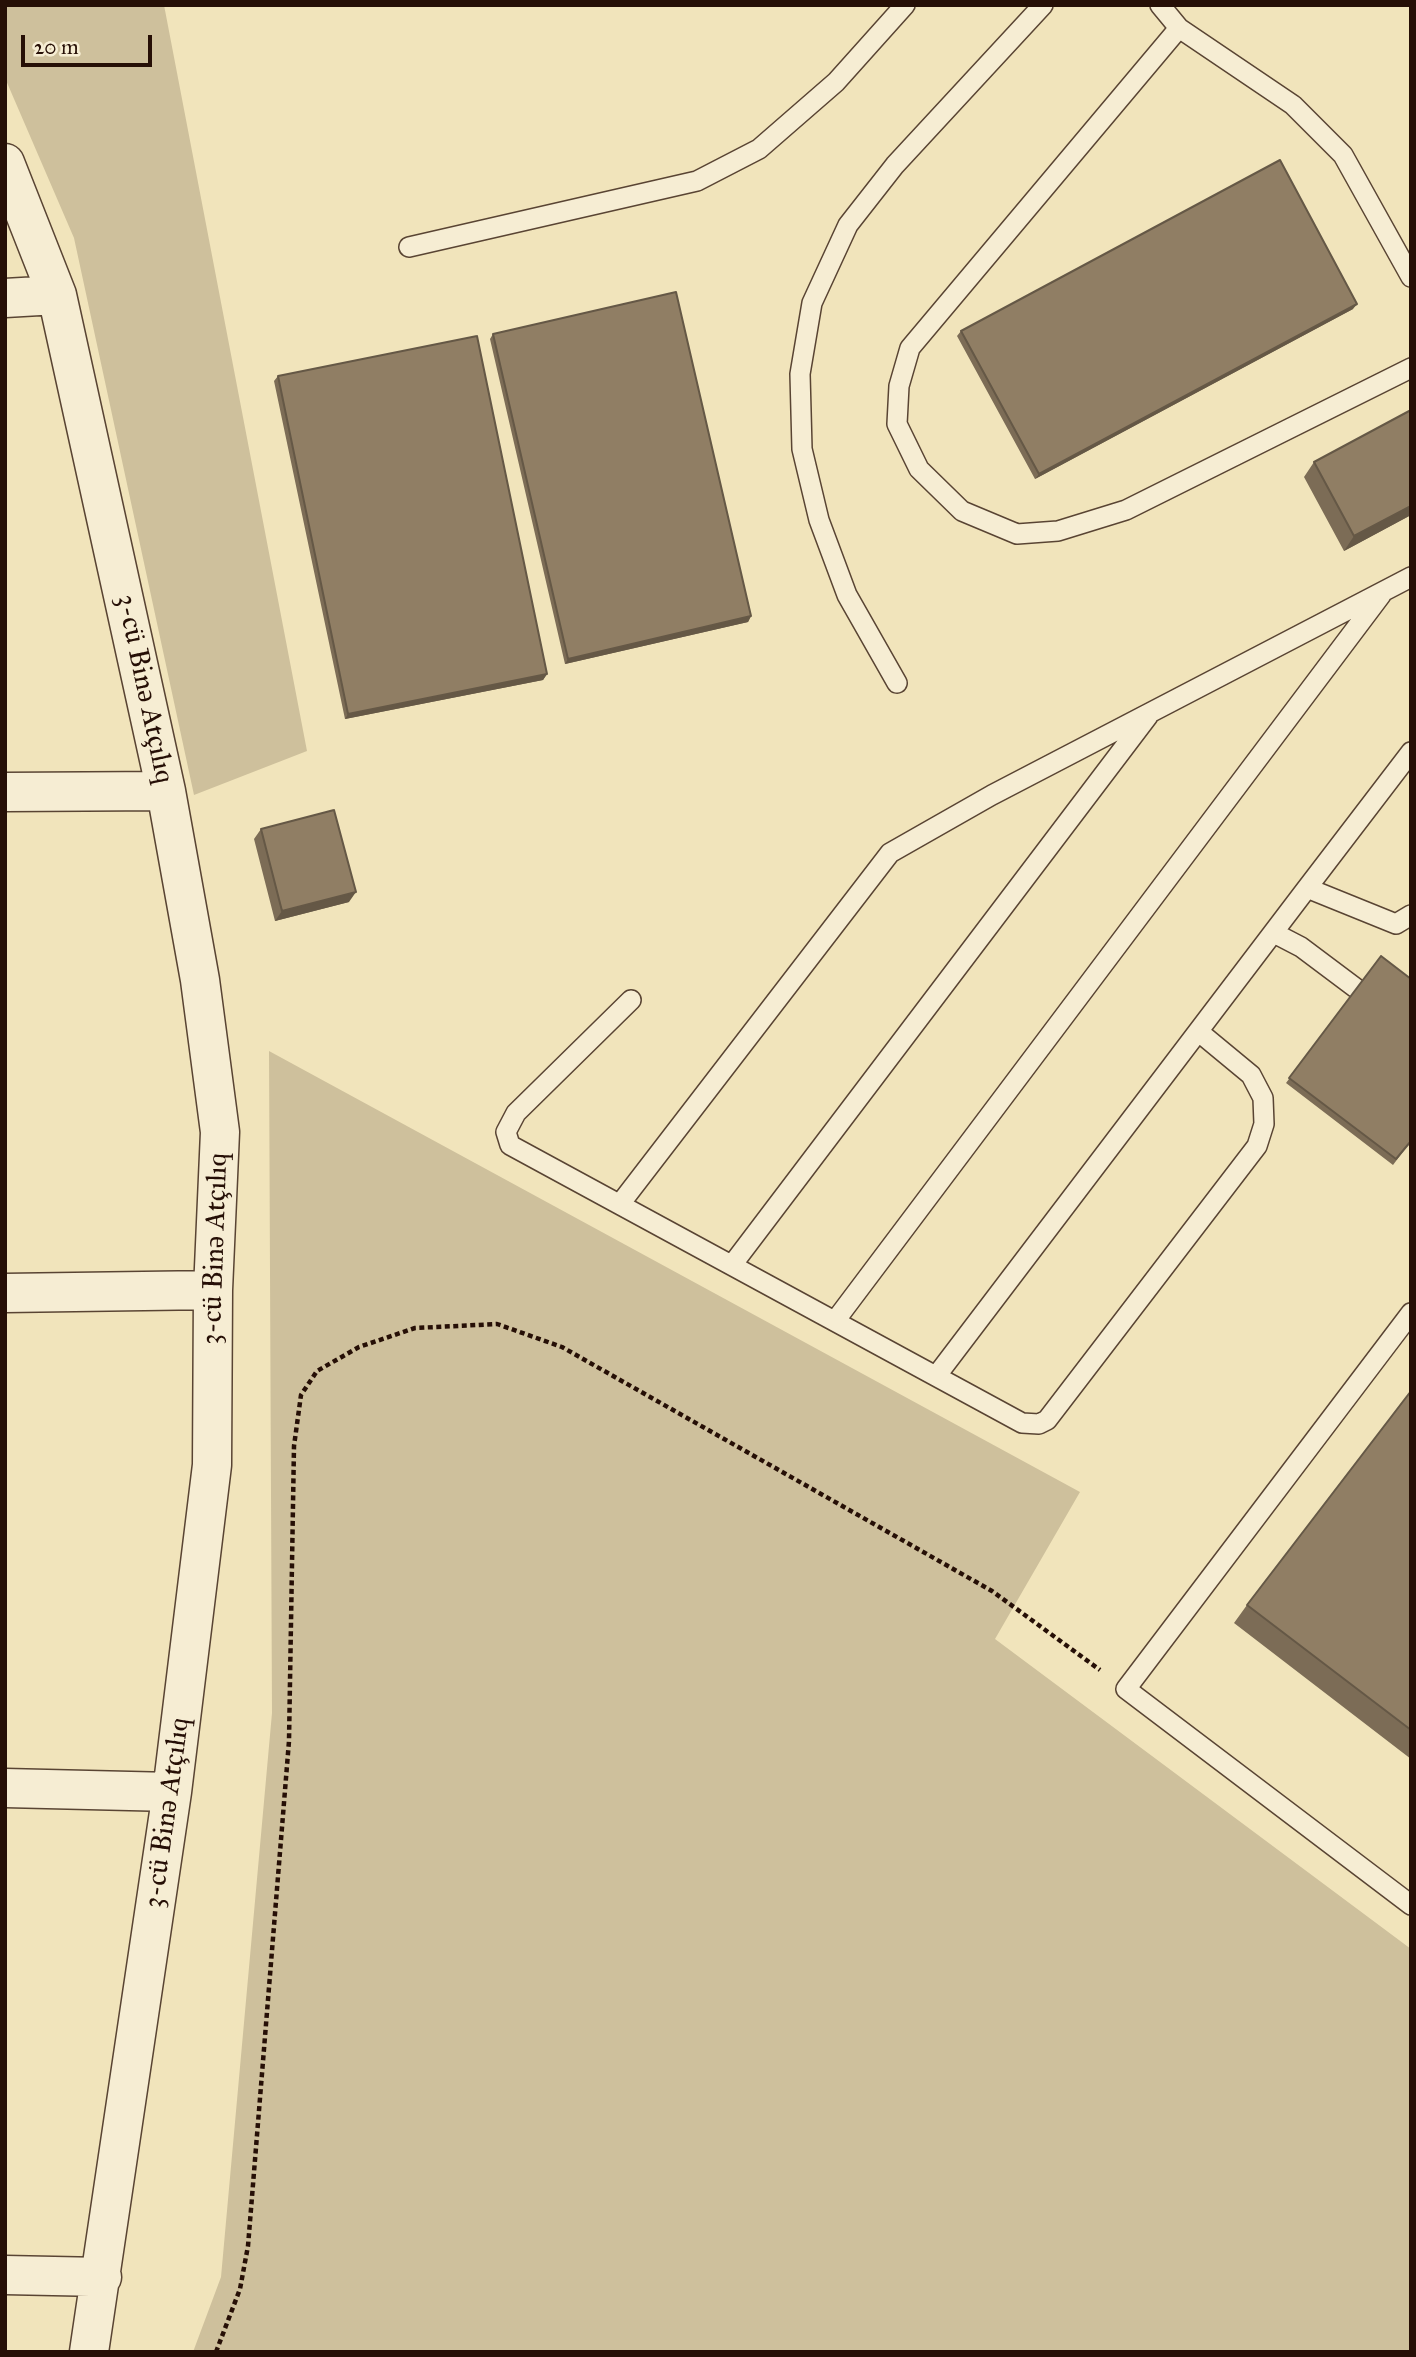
<!DOCTYPE html>
<html>
<head>
<meta charset="utf-8">
<style>
  body { margin:0 }
  #map { position:relative; width:1416px; height:2357px; overflow:hidden; background:#f1e4bb; font-family:"IM FELL Great Primer",serif }
  canvas { display:block }
  .frame { position:absolute; inset:0; border:7px solid #260f06; pointer-events:none }
  .scale { position:absolute; left:21px; top:35px; width:131px; height:32px; box-sizing:border-box; border:4px solid #260f06; border-top:0; padding-left:9px; font-size:21px; line-height:24px; white-space:nowrap; color:#260f06; -webkit-text-stroke:5px #f6edd3; paint-order:stroke }
</style>
</head>
<body>
<div id="map">
<canvas width="1416" height="2357"></canvas>
<div class="frame"></div>
<div class="scale">20 m</div>
</div>
<script>
const ctx = document.querySelector('canvas').getContext('2d');
ctx.lineJoin = 'round';
function paint(path, color) {
  ctx.fillStyle = color;
  ctx.fill(path, 'evenodd');
}
function toPath(rows) {
  const path = new Path2D();
  for (const r of rows) {
    path.moveTo(r[0], r[1]);
    for (let i = 2; i < r.length; i += 2) path.lineTo(r[i], r[i + 1]);
  }
  return path;
}
function trace(path, color, width, dash) {
  ctx.strokeStyle = color;
  ctx.lineWidth = width;
  ctx.lineCap = dash ? 'butt' : 'round';
  ctx.setLineDash(dash || []);
  ctx.stroke(path);
}
function drawText(font, color, halo, rows, align = 'center') {
  ctx.font = font + ' "IM FELL Great Primer",serif';
  ctx.lineWidth = 6;
  ctx.setLineDash([]);
  ctx.textBaseline = 'middle';
  ctx.strokeStyle = halo;
  ctx.fillStyle = color;
  for (const [text, x, y, turn = 0] of rows) {
    ctx.save();
    ctx.translate(x, y);
    ctx.rotate((+turn || 0) * Math.PI / 180);
    ctx.textAlign = isNaN(turn) ? turn : align;
    if (halo) ctx.strokeText(text, 0, 0);
    ctx.fillText(text, 0, 0);
    ctx.restore();
  }
}
paint(toPath([
  [5,5,164,5,307,751,194,795,74,238,5,78],
  [269,1051,1080,1492,995,1639,1411,1949,1411,2352,193,2352,221,2277,272,1713]
]), '#cec09c');
const service = toPath([
  [1160,5,1179,28,1293,105,1343,155,1411,277],
  [1179,28,910,348,899,386,897,424,919,469,962,511,1017,534,1058,531,1126,510,1411,368],
  [409,247,697,181,759,149,836,82,905,5],
  [897,683,847,595,819,520,802,449,800,374,812,303,848,225,895,165,1043,5],
  [1307,888,1411,752],
  [1274,933,1301,947,1357,989],
  [631,1000,516,1113,506,1132,510,1145,1022,1423,1039,1424,1047,1420,1257,1146,1264,1124,1263,1098,1251,1075,1199,1032],
  [620,1204,890,853,992,795,1411,577],
  [732,1265,1148,716],
  [1411,1313,1126,1689,1411,1905],
  [835,1321,1381,595],
  [937,1375,1307,888,1396,924,1411,915]
]);
const minor = toPath([
  [5,163,57,295,166,791,200,980,220,1132,213,1290,212,1465,172,1792,89,2352],
  [5,298,57,295],
  [5,792,166,791],
  [5,1293,213,1290],
  [5,1788,172,1792],
  [5,2275,102,2277]
]);
trace(service, '#594433', 22);
trace(minor, '#594433', 41);
trace(toPath([
  [216,2352,240,2289,248,2246,289,1741,294,1446,301,1395,317,1371,359,1347,415,1328,497,1324,562,1347,992,1591,1100,1670]
]), '#260f06', 4.5, [5, 3.5]);
trace(service, '#f6edd3', 19);
trace(minor, '#f6edd3', 38);
paint(toPath([
  [1353,309,1035,479,957,336,961,331],
  [493,334,751,616,748,622,565,664,490,339],
  [278,376,547,674,543,680,345,719,274,381],
  [1314,462,1411,515,1344,551,1304,477],
  [261,829,349,902,275,921,254,839],
  [1381,956,1411,1141,1393,1165,1286,1083],
  [1411,1391,1411,1759,1234,1623,1247,1605]
]), '#7c6c56');
paint(toPath([
  [1357,304,1353,309,1035,479,1039,474],
  [1411,506,1411,515,1344,551,1354,536],
  [751,616,748,622,565,664,568,659],
  [547,674,543,680,345,719,348,714],
  [356,892,349,902,275,921,282,911]
]), '#655846');
const building = toPath([
  [1280,160,1357,304,1039,474,961,331,1280,160],
  [676,292,751,616,568,659,493,334,676,292],
  [477,336,547,674,348,714,278,376,477,336],
  [1411,410,1411,506,1354,536,1314,462,1411,410],
  [334,810,356,892,282,911,261,829,334,810],
  [1381,956,1411,979,1411,1141,1396,1159,1289,1078,1381,956],
  [1411,1391,1411,1730,1247,1605,1411,1391]
]);
paint(building, '#907e64');
trace(building, '#655846', 2);
drawText('28px', '#260f06', '#f6edd3', [
  ["3-cü Binə Atçılıq",144,689,78],
  ["3-cü Binə Atçılıq",216,1249,-88],
  ["3-cü Binə Atçılıq",168,1813,-82]
]);
</script>
</body>
</html>
